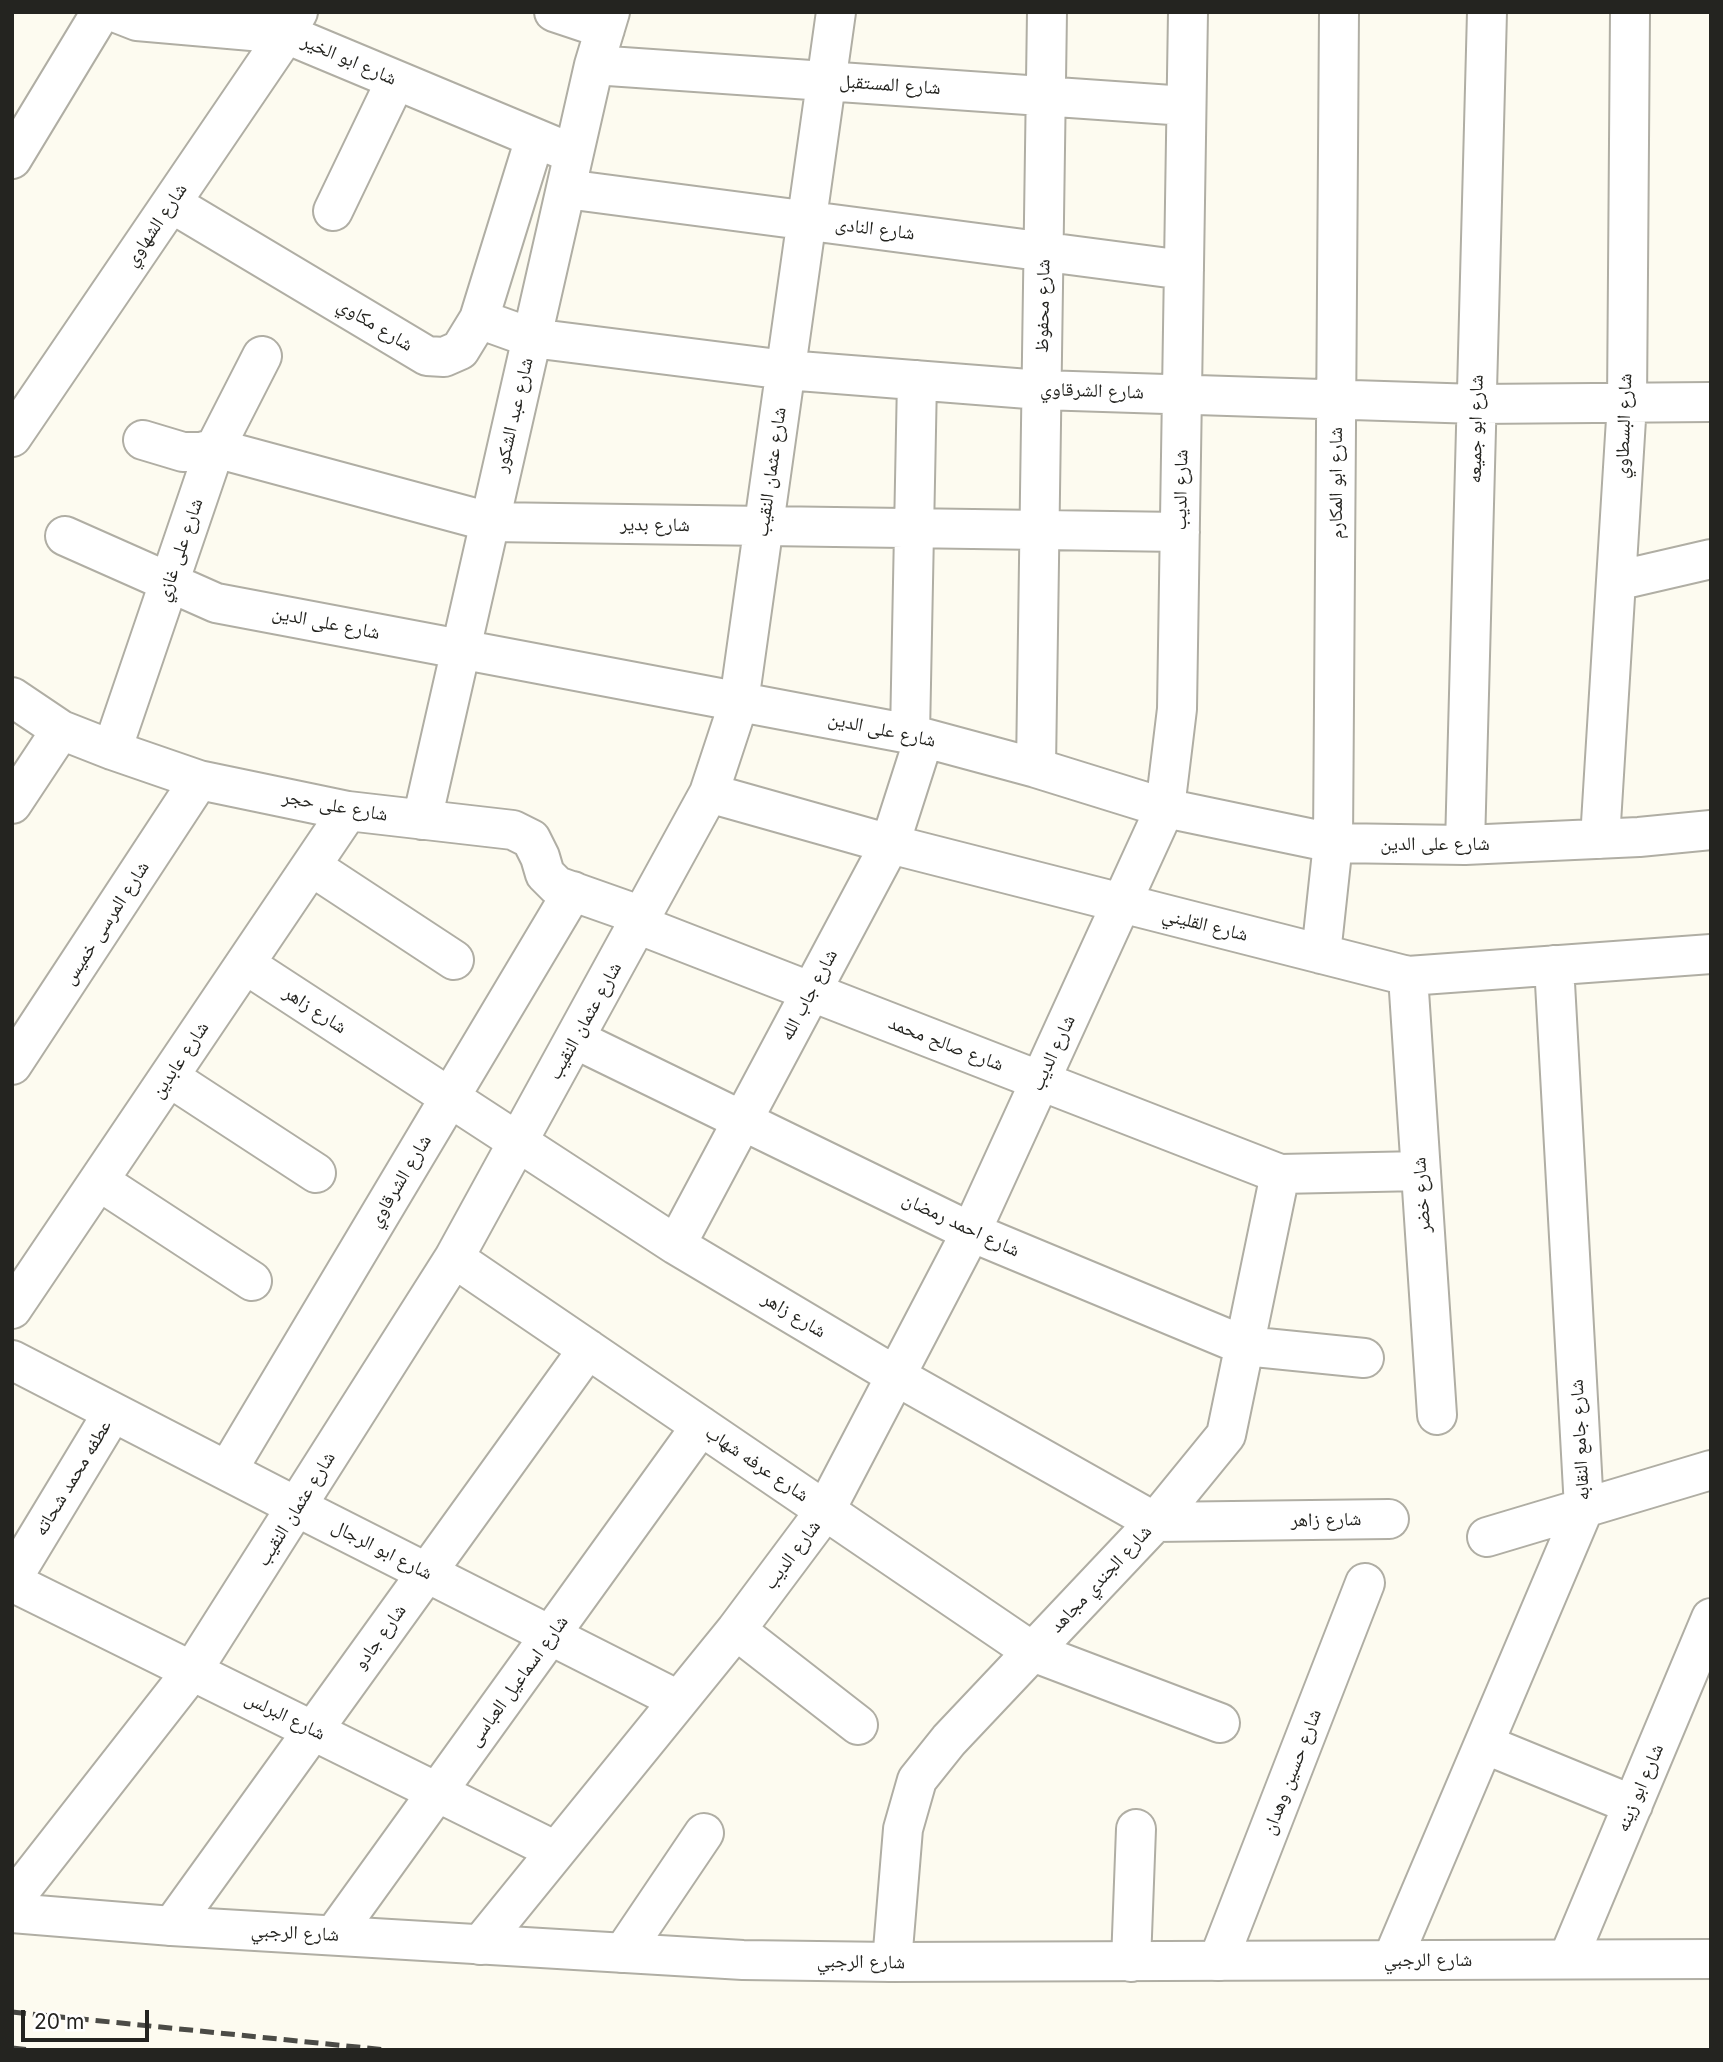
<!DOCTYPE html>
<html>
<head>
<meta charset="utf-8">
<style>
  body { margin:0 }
  #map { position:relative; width:1723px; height:2062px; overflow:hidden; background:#fdfbf0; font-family:Inter,sans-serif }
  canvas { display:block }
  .frame { position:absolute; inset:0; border:14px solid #242420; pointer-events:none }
  .scale { position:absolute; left:21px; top:2010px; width:128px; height:32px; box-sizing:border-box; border:4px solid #242420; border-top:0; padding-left:9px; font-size:21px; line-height:24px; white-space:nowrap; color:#242420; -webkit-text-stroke:5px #fff; paint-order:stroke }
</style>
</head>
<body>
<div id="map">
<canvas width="1723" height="2062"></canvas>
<div class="frame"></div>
<div class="scale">20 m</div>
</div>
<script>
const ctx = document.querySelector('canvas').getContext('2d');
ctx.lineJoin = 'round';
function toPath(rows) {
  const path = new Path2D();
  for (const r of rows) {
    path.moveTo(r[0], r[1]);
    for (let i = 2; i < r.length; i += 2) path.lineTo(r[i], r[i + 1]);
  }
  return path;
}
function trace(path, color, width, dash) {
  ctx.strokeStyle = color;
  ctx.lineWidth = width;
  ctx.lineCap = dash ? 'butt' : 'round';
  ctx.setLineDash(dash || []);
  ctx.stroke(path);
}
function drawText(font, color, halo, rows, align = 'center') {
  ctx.font = font + ' Inter,"Noto Naskh Arabic",sans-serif';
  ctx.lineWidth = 6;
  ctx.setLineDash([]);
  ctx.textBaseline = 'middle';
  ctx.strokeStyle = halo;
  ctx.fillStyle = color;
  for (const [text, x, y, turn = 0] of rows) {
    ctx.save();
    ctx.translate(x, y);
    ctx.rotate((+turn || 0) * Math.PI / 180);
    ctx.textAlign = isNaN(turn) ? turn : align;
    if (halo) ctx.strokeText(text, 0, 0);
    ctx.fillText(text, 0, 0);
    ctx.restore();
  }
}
const minor = toPath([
  [114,12,137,21,286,34,559,148],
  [554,12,605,29],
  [594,65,1186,106],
  [12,159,101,12],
  [566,189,1184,270],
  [171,203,427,356,444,357,460,350,479,319,535,138],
  [333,211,396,80],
  [479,319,532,338,786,370,1041,390,1477,404,1711,402],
  [12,437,286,34,298,12],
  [143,440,183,452,201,452,215,448,490,522,1180,532],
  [65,536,216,603,910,734,1036,768,1165,808,1333,843,1465,845,1639,837,1711,830],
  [1616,581,1711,559],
  [12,697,61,730,112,750,199,780,348,811,513,830,531,839,540,857,545,874,557,886,642,916],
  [910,734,917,380],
  [112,750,215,448,262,356],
  [1036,768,1047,12],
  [709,793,890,844,1408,976,1711,954],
  [12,804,61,730],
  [422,820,594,65,610,12],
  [1600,839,1627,403,1630,12],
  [1465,845,1487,12],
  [311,866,454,960],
  [637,924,1280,1174,1421,1171],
  [1321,954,1333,843,1339,12],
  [245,964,676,1245,896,1376,1155,1522,1389,1519],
  [1408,976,1437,1415],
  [575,1039,971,1232,1245,1346,1364,1358],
  [12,1065,199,780],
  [169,1077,316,1173],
  [99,1181,252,1281],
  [676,1245,890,844,924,738],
  [454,1258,1033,1652,1220,1723],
  [12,1309,348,811],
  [12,1360,297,1507,678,1700],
  [227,1471,573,891],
  [1487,1537,1711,1470],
  [12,1579,113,1412],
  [12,1582,556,1851],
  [736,1630,858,1725],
  [1484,1744,1633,1805],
  [12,1901,192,1671,454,1258,709,793,739,702,836,12],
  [172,1926,588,1349],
  [334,1935,701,1426],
  [480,1945,736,1630,825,1511,971,1232,1165,808,1177,709,1188,12],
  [623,1953,704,1833],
  [1568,1959,1711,1618],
  [1392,1960,1584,1508,1554,965],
  [1218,1961,1365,1583],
  [892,1962,903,1829,917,1780,949,1740,1155,1522,1226,1435,1280,1174],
  [1131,1962,1136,1829]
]);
const major = toPath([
  [12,1913,172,1926,743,1960,892,1962,1711,1959]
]);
trace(minor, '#b0aea4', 42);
trace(major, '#b0aea4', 42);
trace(minor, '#fff', 38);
trace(major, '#fff', 38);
trace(toPath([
  [12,2012,387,2050],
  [12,2048,30,2050]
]), '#4b4b46', 5, [14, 7]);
drawText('19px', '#242420', '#fff', [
  ["شارع ابو الخير",349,60,23],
  ["شارع المستقبل",890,85,4],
  ["شارع الشهاوي",156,225,-56],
  ["شارع النادى",875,229,7],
  ["شارع محفوظ",1043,306,-89],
  ["شارع مكاوي",375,325,31],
  ["شارع الشرقاوي",1092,391,2],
  ["شارع عبد الشكور",514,415,-77],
  ["شارع البسطاوي",1624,426,-88],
  ["شارع ابو جميعه",1476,429,-89],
  ["شارع عثمان النقيب",771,472,-82],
  ["شارع ابو المكارم",1336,483,-90],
  ["شارع الديب",1181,490,-89],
  ["شارع بدير",655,525,1],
  ["شارع على غازي",180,550,-71],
  ["شارع على الدين",326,623,11],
  ["شارع على الدين",882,730,12],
  ["شارع على حجر",335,806,10],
  ["شارع على الدين",1435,844],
  ["شارع المرسى خميس",106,923,-57],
  ["شارع القليني",1205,925,14],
  ["شارع جاب الله",809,995,-62],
  ["شارع زاهر",315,1010,33],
  ["شارع عثمان النقيب",585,1021,-61],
  ["شارع صالح محمد",946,1044,21],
  ["شارع الديب",1053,1053,-65],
  ["شارع عابدين",180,1060,-56],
  ["شارع الشرقاوي",400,1181,-59],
  ["شارع خضر",1422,1195,-94],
  ["شارع احمد رمضان",961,1225,25],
  ["شارع زاهر",794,1315,31],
  ["شارع جامع النقابه",1580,1440,-93],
  ["شارع عرفه شهاب",757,1464,34],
  ["عطفه محمد شحاته",73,1478,-59],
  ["شارع عثمان النقيب",296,1509,-58],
  ["شارع زاهر",1326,1520,-1],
  ["شارع ابو الرجال",382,1550,27],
  ["شارع الديب",792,1555,-53],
  ["شارع الجندي مجاهد",1101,1579,-47],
  ["شارع جادو",380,1637,-54],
  ["شارع اسماعيل العباسى",518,1681,-54],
  ["شارع البرلس",285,1716,26],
  ["شارع حسين وهدان",1292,1772,-69],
  ["شارع ابو زينه",1640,1788,-67],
  ["شارع الرجبي",295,1933,3],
  ["شارع الرجبي",1428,1960],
  ["شارع الرجبي",861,1962,1]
]);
</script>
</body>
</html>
